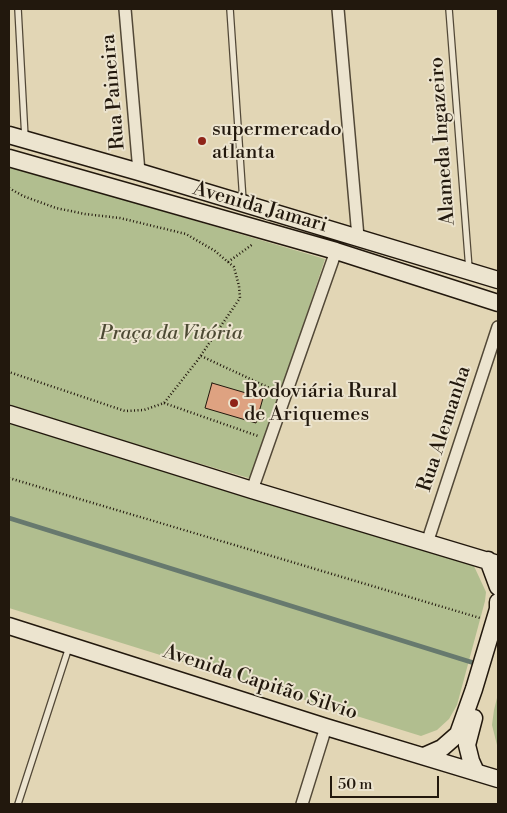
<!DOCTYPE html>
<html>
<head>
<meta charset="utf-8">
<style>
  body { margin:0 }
  #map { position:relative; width:507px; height:813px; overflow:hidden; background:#e2d6b5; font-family:"Libre Bodoni",serif }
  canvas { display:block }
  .frame { position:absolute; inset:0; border:10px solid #22180d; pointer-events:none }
  .scale { position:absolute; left:330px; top:776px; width:109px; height:22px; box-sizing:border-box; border:2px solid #22180d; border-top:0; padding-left:6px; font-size:15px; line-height:18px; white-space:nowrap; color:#22180d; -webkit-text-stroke:4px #ece4cf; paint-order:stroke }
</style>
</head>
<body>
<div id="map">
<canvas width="507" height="813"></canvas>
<div class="frame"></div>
<div class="scale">50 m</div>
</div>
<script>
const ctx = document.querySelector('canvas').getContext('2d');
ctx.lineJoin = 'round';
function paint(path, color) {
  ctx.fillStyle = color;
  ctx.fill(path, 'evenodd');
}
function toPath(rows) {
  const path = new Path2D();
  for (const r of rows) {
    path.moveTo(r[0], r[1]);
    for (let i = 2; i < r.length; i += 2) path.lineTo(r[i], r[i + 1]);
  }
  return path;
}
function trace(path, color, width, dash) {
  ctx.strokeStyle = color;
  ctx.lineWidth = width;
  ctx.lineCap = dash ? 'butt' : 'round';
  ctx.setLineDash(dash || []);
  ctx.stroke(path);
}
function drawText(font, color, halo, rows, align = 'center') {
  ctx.font = font + ' "Libre Bodoni",serif';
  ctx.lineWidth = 4;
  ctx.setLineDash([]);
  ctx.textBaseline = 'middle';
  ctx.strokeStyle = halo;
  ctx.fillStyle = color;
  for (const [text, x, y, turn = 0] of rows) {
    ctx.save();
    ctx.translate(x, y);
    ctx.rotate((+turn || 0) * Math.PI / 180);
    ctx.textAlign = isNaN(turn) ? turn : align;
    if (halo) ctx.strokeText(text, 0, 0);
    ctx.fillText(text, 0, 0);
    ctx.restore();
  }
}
paint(toPath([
  [9,166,325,259,252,479,9,407],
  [9,422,473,564,486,592,485,601,457,705,449,719,437,730,421,736,9,608],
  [498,694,498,749,492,725,494,710]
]), '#b1be8f');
trace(toPath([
  [9,518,474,663]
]), '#67796e', 4.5);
const building = toPath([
  [212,383,263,398,256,423,205,408,212,383]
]);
paint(building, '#dea281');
trace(building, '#22180d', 1);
const lane = toPath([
  [18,9,25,138],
  [230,9,243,201],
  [449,9,469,269],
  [18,804,69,647]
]);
const street = toPath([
  [125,9,139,172],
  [338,9,358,237],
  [252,490,336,251],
  [427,543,498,327],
  [302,804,326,727]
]);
const secondary = toPath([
  [9,135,139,172,498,280],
  [9,158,336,251,498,303],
  [9,414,252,490,498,564],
  [488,560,498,587],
  [9,626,326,727,498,779],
  [474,718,467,745,471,761,476,772],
  [424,756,442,748,458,734,474,689,498,609,498,602]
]);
trace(lane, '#524837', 8);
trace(street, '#524837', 14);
trace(secondary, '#22180d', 19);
trace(toPath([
  [9,188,23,196,56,208,85,214,120,218,186,234,215,251,234,267,239,286,240,298,197,361,164,403,144,410,125,411,9,372],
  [228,262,253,244],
  [201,356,274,390],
  [164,403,258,436],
  [9,478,480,618]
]), '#22180d', 2.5, [1, 2.5]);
trace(lane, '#ece4cf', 5.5);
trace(street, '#ece4cf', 11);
trace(secondary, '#ece4cf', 16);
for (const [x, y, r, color] of [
  [202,141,5,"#8f2418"],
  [234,403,5,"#8f2418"]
]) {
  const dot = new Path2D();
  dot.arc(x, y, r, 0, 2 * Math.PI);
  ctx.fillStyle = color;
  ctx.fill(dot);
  trace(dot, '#ece4cf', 2);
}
drawText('20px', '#22180d', '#ece4cf', [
  ["Rua Paineira",114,92,-95],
  ["Alameda Ingazeiro",443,141,-94],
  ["Avenida Jamari",260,208,16],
  ["Rua Alemanha",445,429,-72],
  ["Avenida Capitão Silvio",260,683,18]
]);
drawText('20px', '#22180d', '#ece4cf', [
  ["supermercado",212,130],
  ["atlanta",212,153],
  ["Rodoviária Rural",244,392],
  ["de Ariquemes",244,415]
], 'left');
drawText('italic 20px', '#4d4a34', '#ece4cf', [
  ["Praça da Vitória",171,334]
]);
</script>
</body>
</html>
